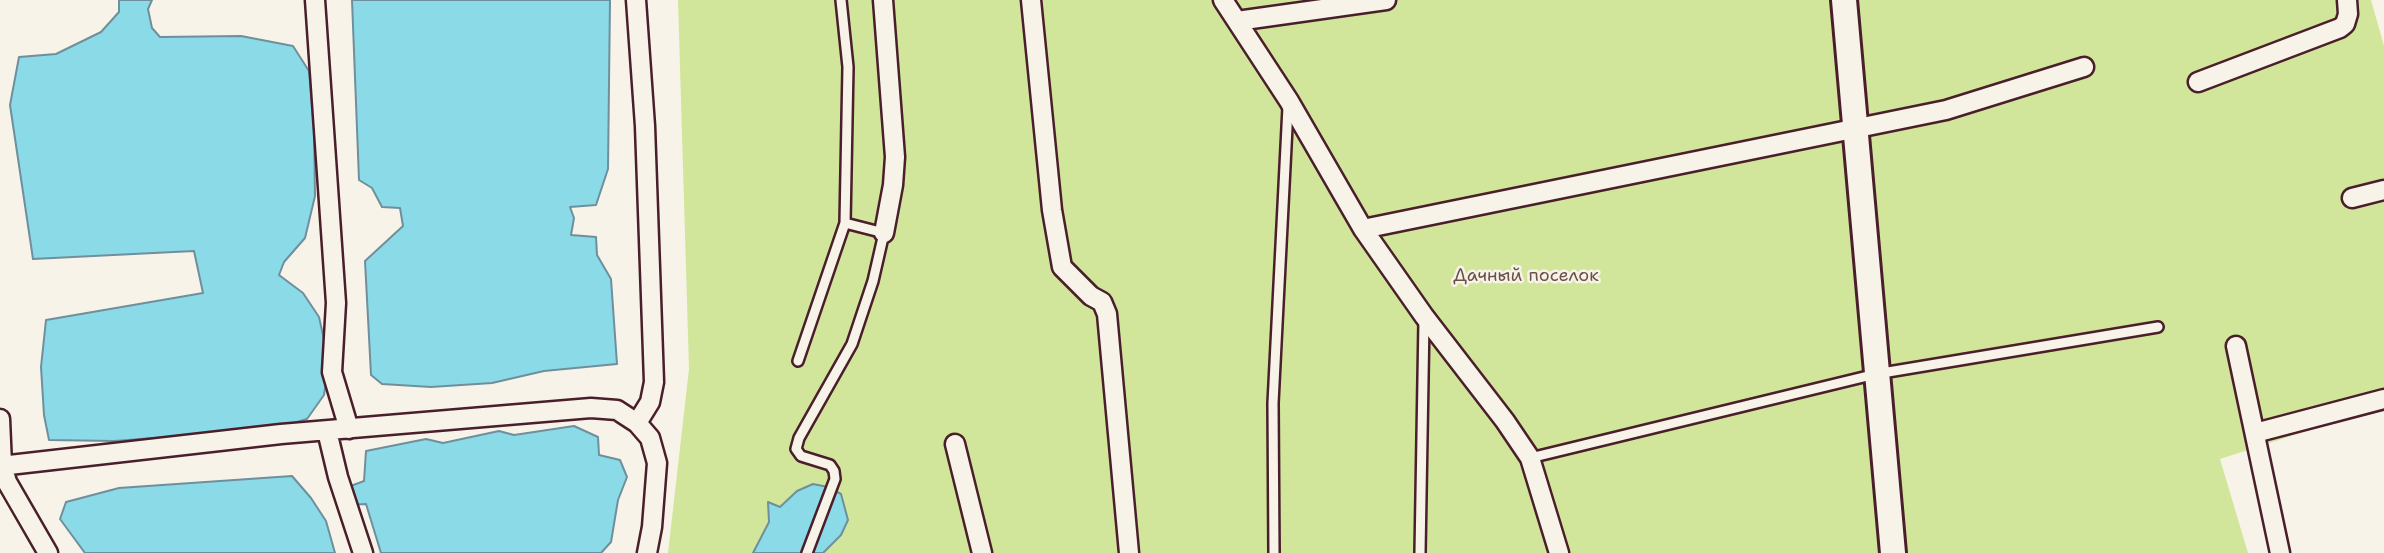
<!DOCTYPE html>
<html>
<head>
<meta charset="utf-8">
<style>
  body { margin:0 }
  canvas { display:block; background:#f7f3e8 }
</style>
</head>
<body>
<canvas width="2384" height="553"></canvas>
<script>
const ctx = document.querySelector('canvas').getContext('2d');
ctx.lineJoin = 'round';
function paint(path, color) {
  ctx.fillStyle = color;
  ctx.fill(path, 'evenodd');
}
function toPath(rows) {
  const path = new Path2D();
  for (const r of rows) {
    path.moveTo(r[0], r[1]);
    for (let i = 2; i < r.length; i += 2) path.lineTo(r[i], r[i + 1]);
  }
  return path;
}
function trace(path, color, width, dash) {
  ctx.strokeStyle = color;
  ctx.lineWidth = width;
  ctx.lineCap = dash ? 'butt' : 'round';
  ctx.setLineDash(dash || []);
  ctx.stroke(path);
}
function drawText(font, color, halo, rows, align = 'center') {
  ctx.font = font + ' "Shantell Sans",sans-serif';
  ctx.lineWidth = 5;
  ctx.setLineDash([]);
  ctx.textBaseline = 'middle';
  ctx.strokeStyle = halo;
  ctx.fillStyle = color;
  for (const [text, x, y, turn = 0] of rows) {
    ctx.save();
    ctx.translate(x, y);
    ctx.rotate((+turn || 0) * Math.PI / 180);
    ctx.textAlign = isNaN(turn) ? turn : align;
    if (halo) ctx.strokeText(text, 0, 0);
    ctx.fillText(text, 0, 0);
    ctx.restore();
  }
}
paint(toPath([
  [678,0,2371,0,2384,46,2384,406,2220,459,2248,553,668,553,689,369]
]), '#d1e69b');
const water = toPath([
  [119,0,152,0,148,9,152,28,160,37,241,36,293,46,309,71,314,127,315,196,305,238,284,262,279,275,303,293,319,317,329,362,324,395,307,419,276,428,208,434,114,441,49,440,44,415,41,367,46,320,203,293,194,251,33,259,10,105,19,57,56,54,101,32,119,12,119,0],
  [352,0,610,0,608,169,596,205,570,207,574,218,571,235,596,237,597,255,611,279,617,364,544,371,492,383,431,387,382,384,371,375,365,261,403,226,400,208,382,207,372,188,359,180,352,0],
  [574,426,598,437,599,455,620,460,627,477,618,500,611,542,601,553,381,553,366,504,349,505,348,487,364,481,366,451,426,439,443,443,499,431,514,435,574,426],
  [292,476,311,498,326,521,335,553,85,553,60,519,66,502,119,488,292,476],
  [813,484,828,487,841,494,848,520,841,535,823,553,753,553,769,522,768,502,780,507,797,491,813,484]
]);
paint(water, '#8adae7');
trace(water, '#708f9c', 2);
const lane = toPath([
  [798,361,845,223],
  [1530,458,1876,374,2158,327],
  [807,553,835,479,834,471,830,465,801,456,796,449,799,438,852,344,873,281,884,233,845,223,848,67,841,0],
  [1274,553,1273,403,1288,107],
  [1420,553,1424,320]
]);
const street = toPath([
  [315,0,336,303,332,372,349,429],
  [636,0,645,126,654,382,650,402,637,423],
  [883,0,895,157,893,185,884,233],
  [1031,0,1052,210,1062,267,1091,296,1102,302,1107,314,1129,553],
  [1223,0,1289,101,1363,229,1424,316,1505,421,1530,458,1559,553],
  [1237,21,1386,0],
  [2198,82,2340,28,2345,24,2348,14,2347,0],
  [2352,198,2384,190],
  [1363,229,1946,110,2084,67],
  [2236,346,2280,553],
  [0,419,2,465,7,482,48,553],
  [327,431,338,477,363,553],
  [2255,433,2384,399],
  [955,444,982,553],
  [0,466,281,434,591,408,617,410,637,423,650,438,657,463,652,527,647,553]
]);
const secondary = toPath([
  [1844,0,1893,553]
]);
trace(lane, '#4a1f2b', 14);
trace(street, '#4a1f2b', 23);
trace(secondary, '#4a1f2b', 30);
trace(lane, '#f7f3e8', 9);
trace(street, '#f7f3e8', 18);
trace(secondary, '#f7f3e8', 24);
drawText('18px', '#6c5147', '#f7f3e8', [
  ["Дачный поселок",1526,276]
]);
</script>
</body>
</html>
